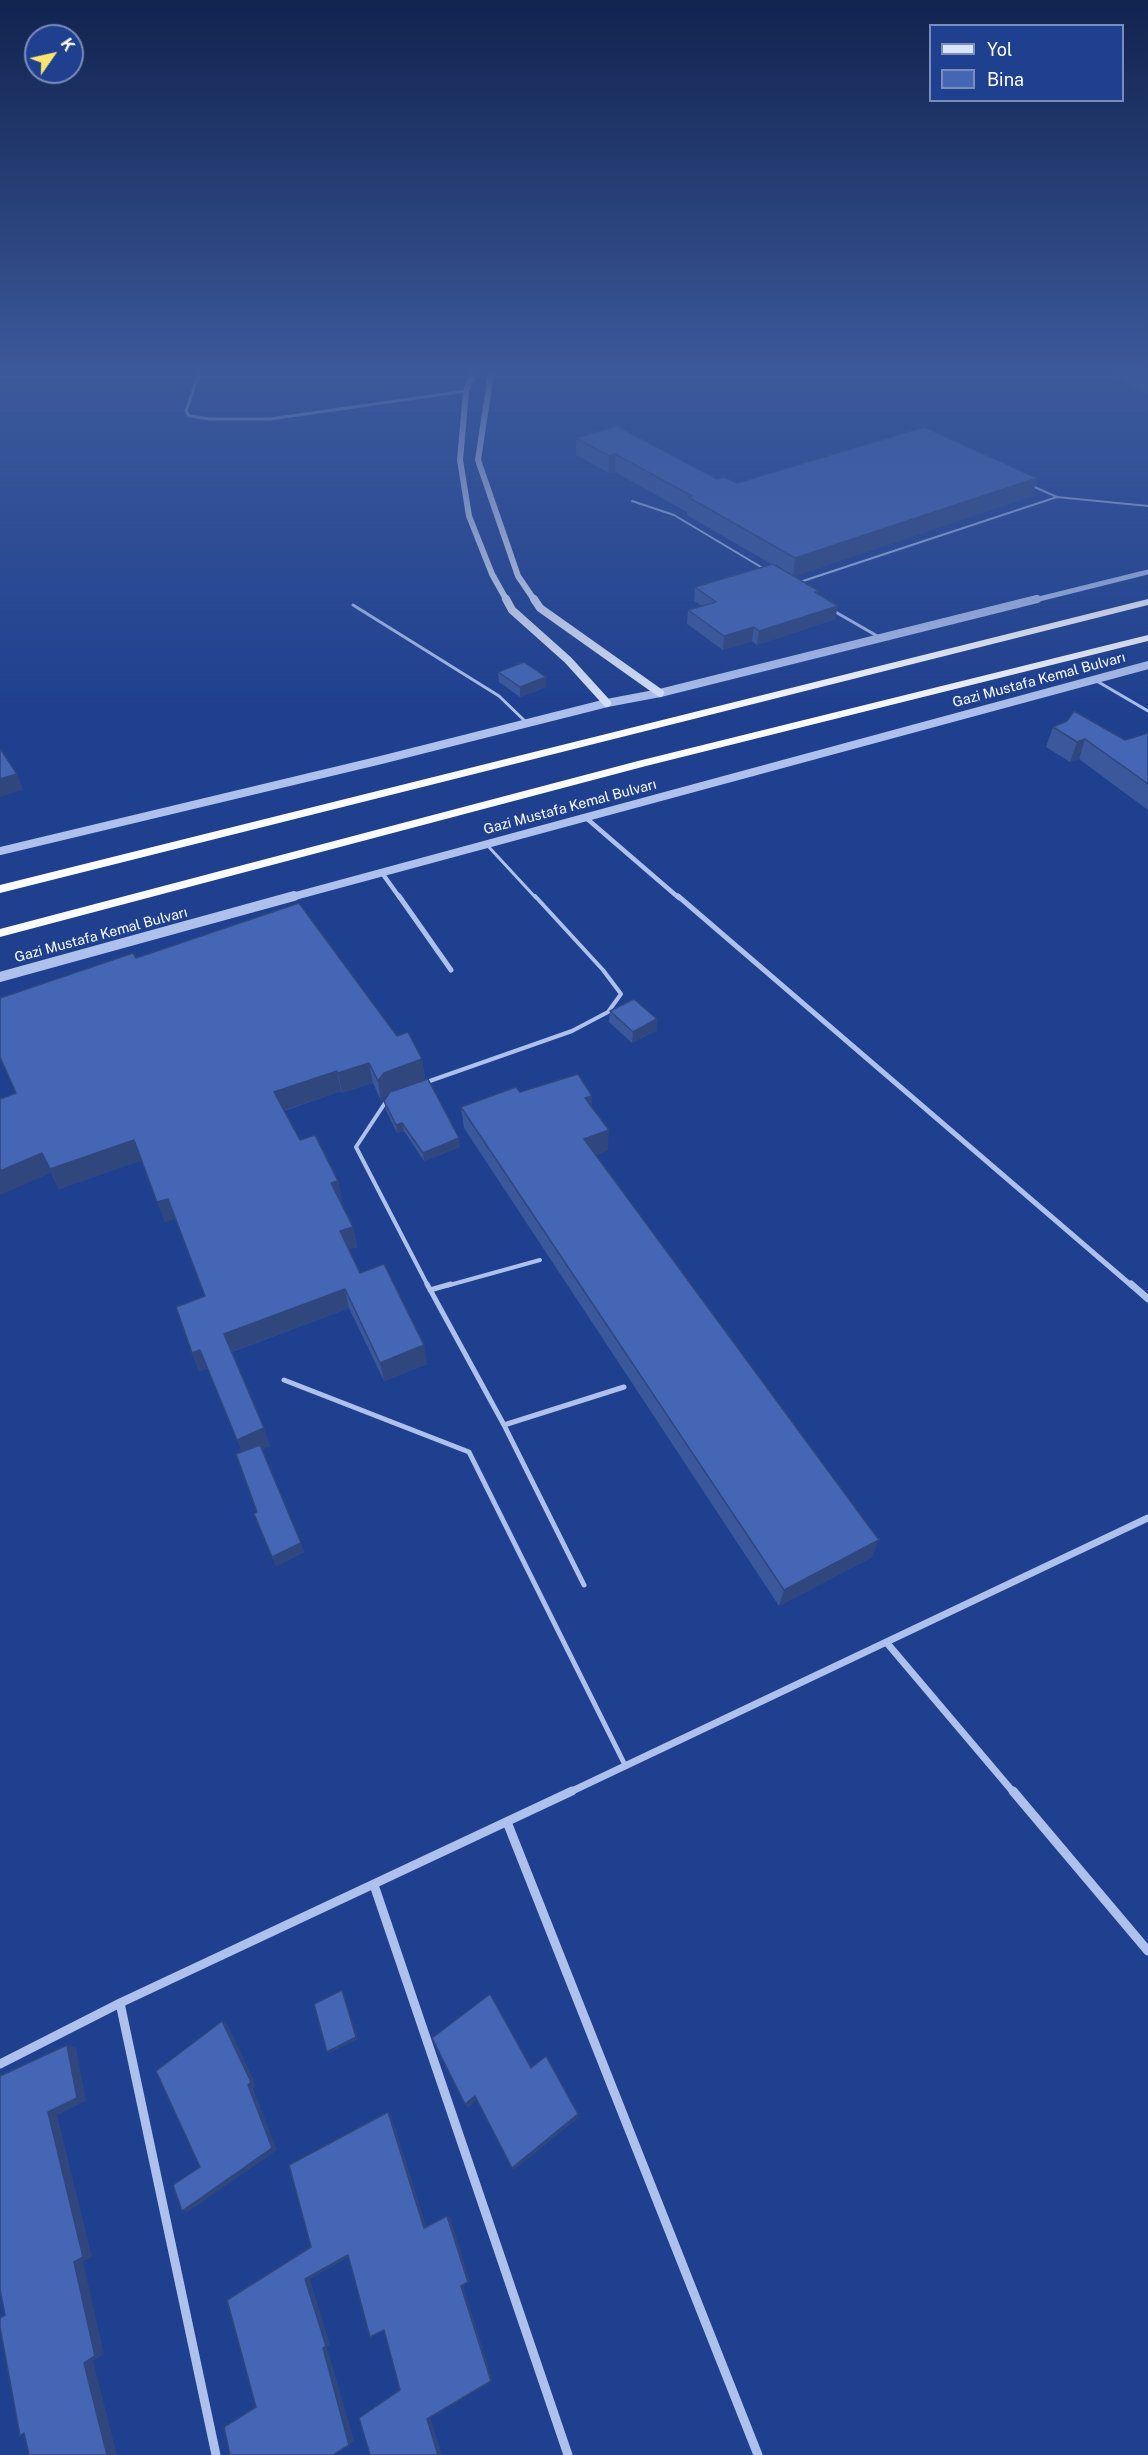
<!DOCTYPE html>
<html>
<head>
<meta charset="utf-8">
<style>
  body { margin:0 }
  #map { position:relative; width:1148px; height:2455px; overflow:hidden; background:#1f408f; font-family:"Public Sans",sans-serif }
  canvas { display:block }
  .legend { position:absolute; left:929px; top:24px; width:195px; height:78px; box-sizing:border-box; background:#1f408f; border:2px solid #798cbc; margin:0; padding:8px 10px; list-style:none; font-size:18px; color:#fff }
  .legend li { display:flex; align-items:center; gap:12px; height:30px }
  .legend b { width:30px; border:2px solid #798cbc }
  .north { position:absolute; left:24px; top:24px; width:60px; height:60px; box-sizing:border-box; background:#1f408f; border:2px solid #798cbc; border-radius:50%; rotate:56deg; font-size:16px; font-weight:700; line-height:24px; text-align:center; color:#fff }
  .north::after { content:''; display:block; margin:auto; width:21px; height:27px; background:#fae66e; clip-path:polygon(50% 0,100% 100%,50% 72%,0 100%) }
</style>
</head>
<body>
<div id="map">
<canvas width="1148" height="2455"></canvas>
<ul class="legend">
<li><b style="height:8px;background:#dae3f9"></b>Yol</li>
<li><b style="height:16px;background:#4466b4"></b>Bina</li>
</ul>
<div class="north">K</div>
</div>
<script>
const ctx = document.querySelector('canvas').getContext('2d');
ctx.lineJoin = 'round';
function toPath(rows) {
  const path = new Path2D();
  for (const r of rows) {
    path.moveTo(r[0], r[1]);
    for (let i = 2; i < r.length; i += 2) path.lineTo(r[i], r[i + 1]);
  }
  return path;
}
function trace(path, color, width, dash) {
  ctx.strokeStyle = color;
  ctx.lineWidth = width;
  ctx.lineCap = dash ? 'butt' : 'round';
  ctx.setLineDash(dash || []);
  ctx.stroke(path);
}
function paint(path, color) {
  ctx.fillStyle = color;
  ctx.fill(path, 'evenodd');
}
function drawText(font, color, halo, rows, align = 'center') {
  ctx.font = font + ' "Public Sans",sans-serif';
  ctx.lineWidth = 6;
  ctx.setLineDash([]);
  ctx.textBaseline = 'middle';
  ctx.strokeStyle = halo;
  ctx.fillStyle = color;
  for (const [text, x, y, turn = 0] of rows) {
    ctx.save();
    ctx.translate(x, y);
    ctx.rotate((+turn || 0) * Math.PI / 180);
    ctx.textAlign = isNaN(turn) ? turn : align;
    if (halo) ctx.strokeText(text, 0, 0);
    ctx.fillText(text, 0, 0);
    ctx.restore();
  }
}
trace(toPath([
  [1030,485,1057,497],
  [632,501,674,515,766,570],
  [800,582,1057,497,1148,506]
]), '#aec1ed', 2);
trace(toPath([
  [353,605,499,696,527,723],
  [832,610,879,637],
  [1095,680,1148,711],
  [487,845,536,898]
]), '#aec1ed', 3);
trace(toPath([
  [424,1083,572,1031,608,1012,621,994,603,970,535,896],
  [387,1100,356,1147,428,1286],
  [446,1286,540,1260]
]), '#aec1ed', 4);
trace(toPath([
  [427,1284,504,1425,584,1585],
  [430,1290,451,1284],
  [284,1380,469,1452,625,1765],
  [504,1425,624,1387]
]), '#aec1ed', 5);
trace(toPath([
  [199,373,186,411,189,416,210,419,270,419,466,391]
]), '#aec1ed', 3);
trace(toPath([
  [585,817,679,898],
  [382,873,400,898]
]), '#aec1ed', 4.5);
trace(toPath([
  [399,896,451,970],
  [678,896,1132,1286]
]), '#aec1ed', 5);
trace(toPath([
  [1131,1284,1148,1299],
  [887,1643,1014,1793],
  [568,1793,1148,1518]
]), '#aec1ed', 7);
trace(toPath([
  [1013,1791,1148,1951],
  [507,1822,758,2455],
  [374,1885,568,2455],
  [120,2003,216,2455],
  [0,2064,120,2003,572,1791]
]), '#aec1ed', 9);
trace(toPath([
  [1031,601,1148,572]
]), '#aec1ed', 5);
trace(toPath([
  [0,851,381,760,607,703,660,693,1037,599],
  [288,898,1148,665]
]), '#aec1ed', 8);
trace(toPath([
  [0,977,294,896]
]), '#aec1ed', 10);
trace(toPath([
  [473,373,466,391,460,460,469,516,492,574,507,601],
  [491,373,478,460,518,576,535,601]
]), '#dae3f9', 6);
trace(toPath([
  [506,599,512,610,568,660,607,703],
  [534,599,540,608,660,693]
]), '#dae3f9', 8);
paint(toPath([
  [1148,599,1148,605,0,893,0,885,1148,599],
  [1148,635,1148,641,646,766,0,937,0,929,638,761,1148,635]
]), '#fafbff');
paint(toPath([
  [1111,373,1148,373,1148,393],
  [576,438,717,479,737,483,1037,478,1032,496,795,576,819,594,835,619,757,645,752,641,723,650,687,624,688,610,702,606,694,601,695,587,771,564,687,515,687,512,615,472,609,473,576,455],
  [498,672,546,677,546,687,520,697,499,682],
  [1053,727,1125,740,1148,733,1148,810,1079,759,1070,762,1046,747],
  [136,958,397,1036,422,1059,425,1080,460,1147,424,1161,404,1131,397,1133,386,1110,384,1101,390,1092,388,1093,381,1101,373,1083,342,1093,341,1091,284,1111,300,1140,338,1181,342,1201,340,1201,353,1227,357,1247,349,1249,360,1273,427,1364,384,1381,349,1308,232,1352,270,1446,262,1449,304,1552,276,1566,257,1512,242,1452,208,1368,199,1371,192,1353,205,1296,176,1218,165,1222,142,1160,59,1189,51,1173],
  [610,1011,657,1030,632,1043,609,1022],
  [520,1092,592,1096,592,1107,608,1150,596,1155,872,1557,779,1606,464,1128,461,1107]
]), '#3a589b');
paint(toPath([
  [615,454,615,472,609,473,609,456],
  [1037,478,1032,496,793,577,795,558],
  [838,606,835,619,757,645,759,631],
  [754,627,752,641,723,650,724,636],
  [546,677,546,687,520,697,520,687],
  [1085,739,1079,759,1070,762,1077,742],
  [17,774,23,790,0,797,0,779],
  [657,1019,657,1030,632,1043,633,1032],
  [422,1059,425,1080,388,1093,381,1101,378,1081,384,1073],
  [369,1063,373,1083,342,1093,338,1073],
  [337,1071,341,1091,279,1112,274,1092],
  [592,1096,592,1117,585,1098],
  [402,1123,404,1131,397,1133,396,1125],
  [609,1130,608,1150,584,1160,584,1139],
  [459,1138,460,1147,424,1161,423,1153],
  [134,1140,142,1160,59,1189,51,1173,0,1195,0,1171,42,1153],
  [338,1181,342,1201,335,1203,331,1183],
  [168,1199,176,1218,165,1222,157,1202],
  [353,1227,357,1247,345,1251,340,1231],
  [345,1289,349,1308,231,1352,224,1334],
  [424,1345,427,1364,384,1381,380,1363],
  [200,1350,208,1368,199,1371,192,1353],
  [264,1428,270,1446,244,1457,237,1440],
  [879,1540,872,1557,779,1606,784,1590],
  [301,1543,304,1552,276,1566,272,1557],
  [342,1990,343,1992,358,2039,329,2053,327,2052],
  [222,2021,228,2025,256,2085,253,2088,277,2150,188,2212,182,2211,272,2148],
  [67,2045,76,2048,86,2101,57,2115,92,2257,83,2262,104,2354,93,2361,117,2455,107,2455,84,2363,74,2262,48,2112],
  [475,2096,477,2100,468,2108,465,2104],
  [388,2112,391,2115,427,2229,424,2228],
  [578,2114,578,2118,514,2170,512,2168],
  [447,2216,450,2217,470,2282,463,2286,492,2379,491,2381,461,2286],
  [348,2255,352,2255,310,2279,330,2345,327,2347,354,2441,349,2445,323,2348,305,2279],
  [430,2416,442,2455,438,2455,427,2419]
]), '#30477e');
const building = toPath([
  [617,426,717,479,724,477,737,483,924,427,1037,478,795,558,688,497,692,496,615,454,609,456,576,438,617,426],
  [773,564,819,591,815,592,838,606,759,631,754,627,724,636,688,610,716,602,695,587,773,564],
  [524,662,546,677,520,687,498,672,524,662],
  [1074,711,1125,740,1148,733,1148,784,1085,739,1077,742,1053,727,1067,721,1074,711],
  [0,750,1,750,17,774,0,779,0,750],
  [299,903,397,1036,408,1032,422,1059,384,1073,378,1081,369,1063,338,1073,337,1071,274,1092,300,1140,315,1135,338,1181,331,1183,353,1227,340,1231,360,1273,384,1264,424,1345,380,1363,345,1289,224,1334,264,1428,237,1440,200,1350,192,1353,176,1307,205,1296,168,1199,157,1202,134,1140,50,1169,42,1153,0,1171,0,1099,16,1093,0,1057,0,998,133,953,136,958,299,903],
  [634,999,657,1019,633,1032,610,1011,634,999],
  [578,1074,592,1096,585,1098,609,1130,584,1139,879,1540,784,1590,461,1107,516,1087,520,1092,578,1074],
  [428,1079,459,1138,423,1153,402,1123,396,1125,384,1101,390,1092,428,1079],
  [260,1445,301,1543,272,1557,254,1514,257,1512,236,1454,260,1445],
  [342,1990,356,2037,327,2052,314,2004,342,1990],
  [490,1994,531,2068,546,2056,578,2114,512,2168,475,2096,465,2104,432,2038,490,1994],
  [222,2021,251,2082,248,2085,272,2148,182,2211,173,2185,200,2167,156,2071,222,2021],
  [67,2045,77,2098,48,2112,83,2257,74,2262,95,2356,84,2363,107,2455,29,2455,24,2433,20,2436,0,2327,0,2318,5,2315,0,2289,0,2076,67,2045],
  [388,2112,424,2228,447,2216,468,2282,461,2286,491,2381,427,2419,438,2455,370,2455,359,2418,400,2390,384,2330,370,2337,348,2255,305,2279,326,2346,323,2348,349,2445,333,2455,230,2455,224,2427,256,2407,227,2300,311,2247,289,2165,388,2112]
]);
paint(building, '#4466b4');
trace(building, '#30477e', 1.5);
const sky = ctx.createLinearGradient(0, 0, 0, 717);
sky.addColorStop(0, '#11234f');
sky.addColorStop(0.52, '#3c599b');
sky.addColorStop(1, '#3c599b00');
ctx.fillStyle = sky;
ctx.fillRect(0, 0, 1148, 717);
drawText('14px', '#fff', '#1f408f', [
  ["Gazi Mustafa Kemal Bulvarı",1039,680,-15],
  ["Gazi Mustafa Kemal Bulvarı",570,807,-15],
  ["Gazi Mustafa Kemal Bulvarı",101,935,-15]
]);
</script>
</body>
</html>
